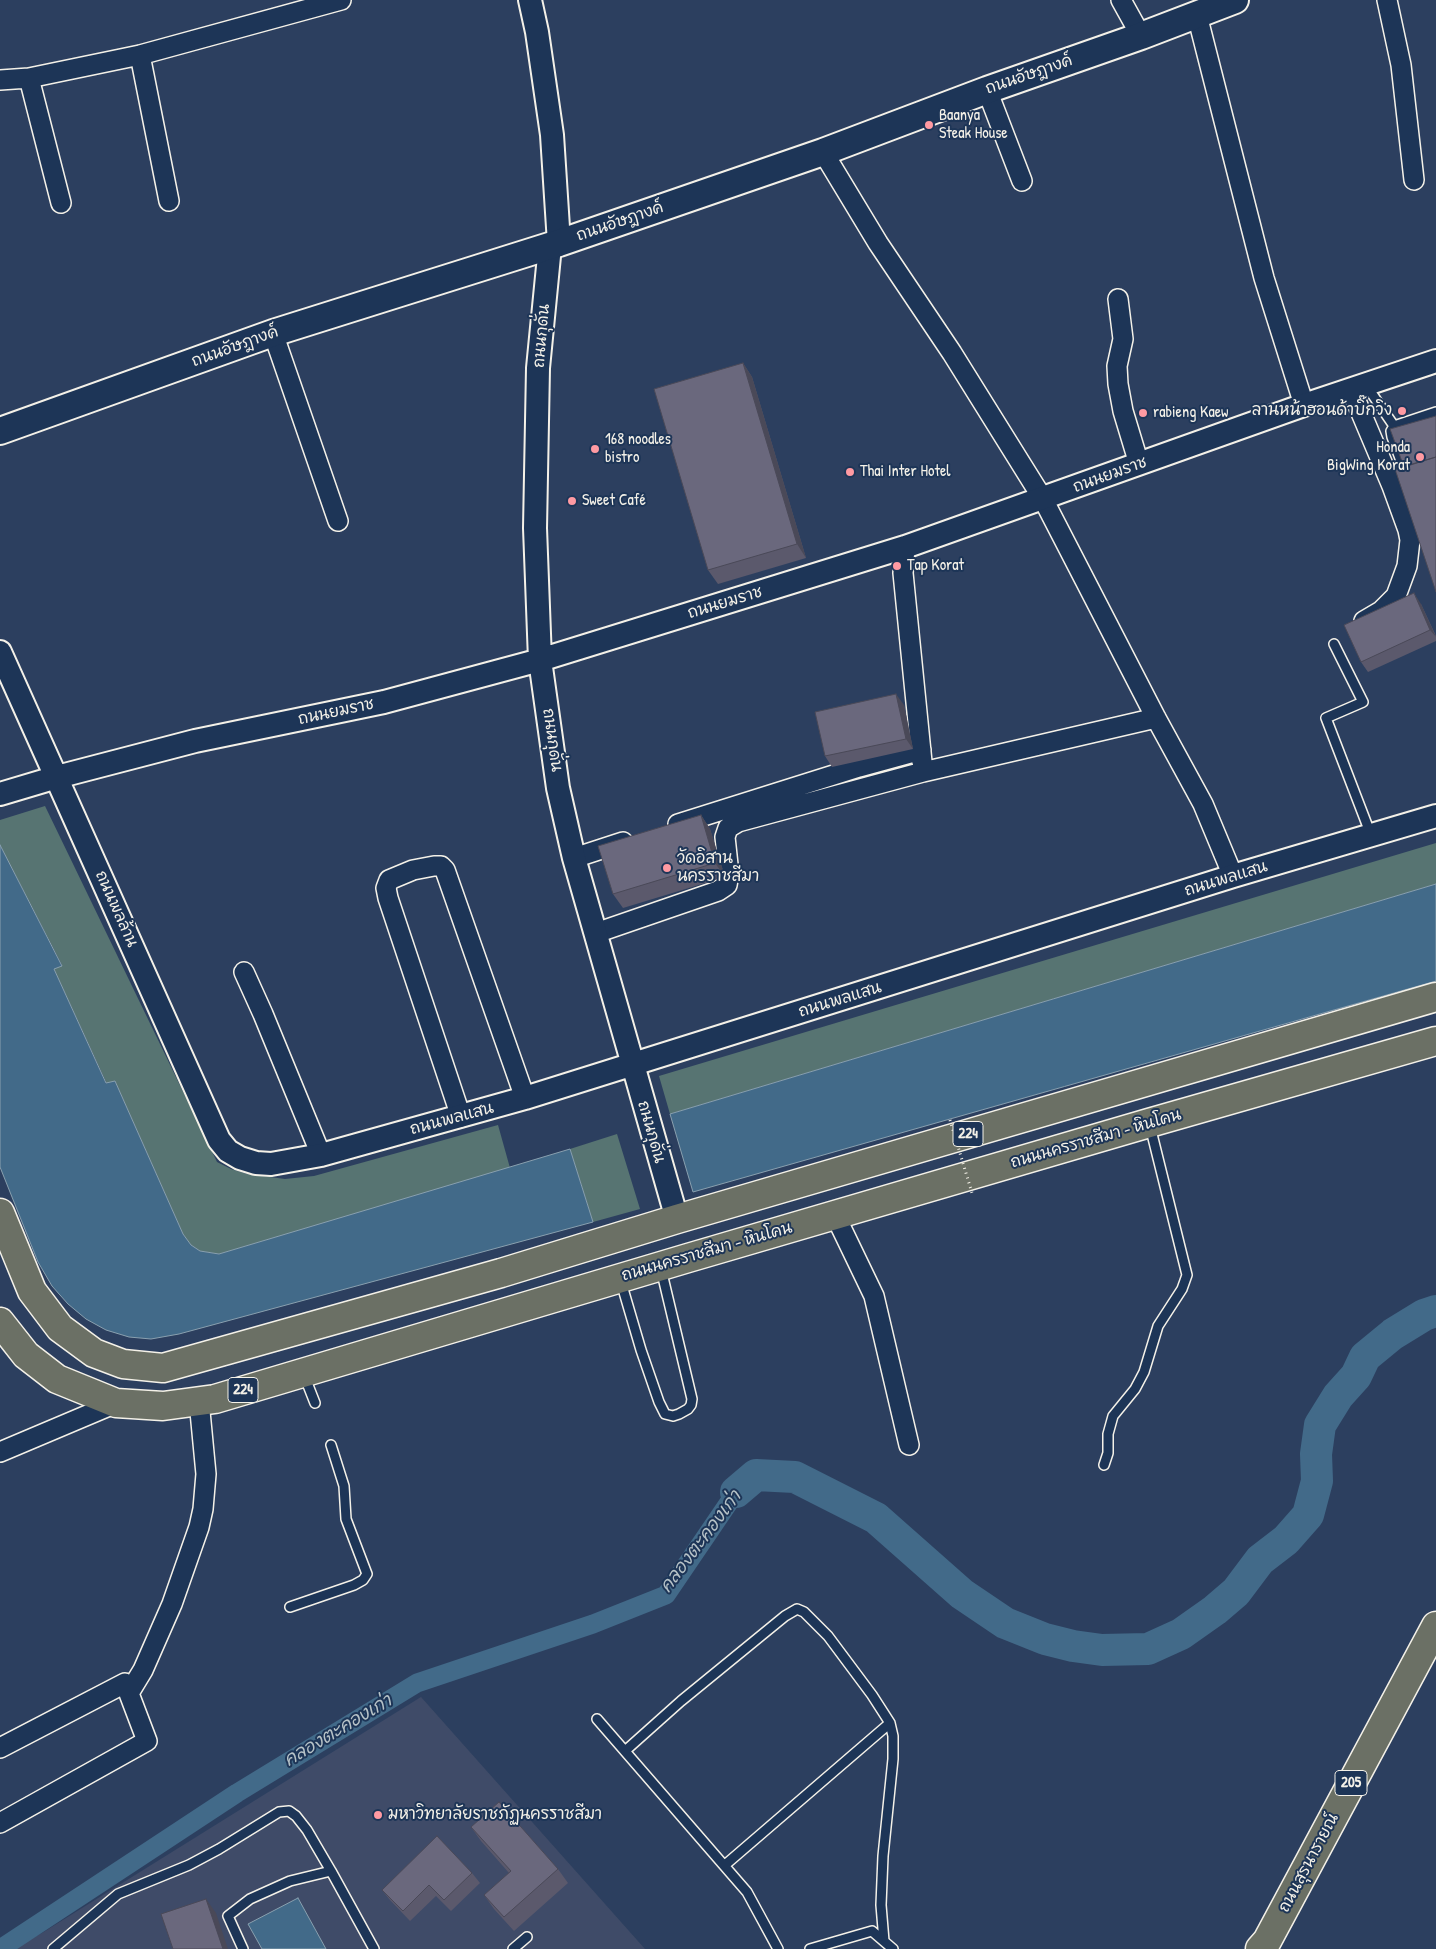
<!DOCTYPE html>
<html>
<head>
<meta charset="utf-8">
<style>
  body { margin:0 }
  canvas { display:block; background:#2c3f5f }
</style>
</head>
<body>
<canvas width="1436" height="1949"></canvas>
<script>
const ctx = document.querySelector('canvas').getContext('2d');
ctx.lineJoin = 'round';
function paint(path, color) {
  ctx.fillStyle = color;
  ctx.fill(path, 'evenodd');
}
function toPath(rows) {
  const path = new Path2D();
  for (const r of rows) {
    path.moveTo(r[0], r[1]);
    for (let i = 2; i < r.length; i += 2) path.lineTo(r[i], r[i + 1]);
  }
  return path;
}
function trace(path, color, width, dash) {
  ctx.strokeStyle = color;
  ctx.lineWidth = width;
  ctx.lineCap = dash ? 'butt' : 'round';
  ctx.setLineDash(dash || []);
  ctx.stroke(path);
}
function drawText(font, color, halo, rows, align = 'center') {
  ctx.font = font + ' "Patrick Hand","Playpen Sans Thai",sans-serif';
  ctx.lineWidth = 4;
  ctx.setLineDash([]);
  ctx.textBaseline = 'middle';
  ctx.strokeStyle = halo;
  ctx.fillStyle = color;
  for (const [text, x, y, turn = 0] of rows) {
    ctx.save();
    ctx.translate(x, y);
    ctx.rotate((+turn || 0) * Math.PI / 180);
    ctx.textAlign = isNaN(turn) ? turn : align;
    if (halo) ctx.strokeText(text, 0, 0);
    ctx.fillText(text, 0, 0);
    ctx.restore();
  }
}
paint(toPath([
  [421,1697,645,1949,13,1949,42,1933]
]), '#3f4b68');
paint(toPath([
  [45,806,217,1162,231,1169,247,1174,285,1179,314,1176,498,1125,510,1168,219,1254,200,1251,191,1245,183,1234,115,1081,107,1084,54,969,62,965,0,845,0,820],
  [1436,843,1436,884,670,1114,659,1076],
  [617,1134,640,1209,593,1222,570,1149]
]), '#577472');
const water = toPath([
  [0,845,62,966,54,969,106,1083,115,1081,183,1234,191,1245,200,1251,219,1254,570,1149,593,1222,179,1334,151,1339,129,1337,106,1330,86,1319,68,1304,52,1286,38,1262,0,1167,0,845],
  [1436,884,1436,981,693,1192,670,1114,1436,884],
  [298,1898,326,1949,262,1949,248,1924,298,1898]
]);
paint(water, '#426a89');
trace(water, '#89a0af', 1);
trace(toPath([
  [0,1949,237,1793,417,1683,593,1624,666,1595,736,1492]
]), '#426a89', 19);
trace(toPath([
  [736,1492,756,1475,795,1477,876,1518,962,1594,1005,1623,1045,1639,1073,1646,1102,1650,1148,1649,1181,1634,1215,1610,1236,1592,1260,1560,1286,1540,1308,1515,1317,1481,1316,1454,1320,1425,1338,1396,1356,1376,1365,1357,1393,1334,1424,1315,1436,1311]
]), '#426a89', 32);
const service = toPath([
  [1366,385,1394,426,1436,412],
  [1394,426,1391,431,1392,437,1407,477],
  [1334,644,1363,702,1326,718,1371,835],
  [621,1282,641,1350,659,1402,665,1414,673,1416,679,1414,688,1409,691,1405,692,1399,661,1269],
  [304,1375,315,1403],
  [1104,1465,1108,1453,1108,1434,1113,1416,1135,1389,1144,1372,1158,1326,1182,1289,1187,1275,1150,1126],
  [290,1607,354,1585,363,1580,367,1574,346,1519,344,1486,331,1445],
  [597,1719,747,1892,778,1949],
  [625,1751,681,1701,785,1616,797,1609,804,1612,828,1636,872,1695,890,1723,893,1736,893,1759,883,1856,881,1905,884,1941],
  [725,1865,890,1723],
  [53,1949,118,1894,189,1865,219,1849,279,1812,289,1811,296,1816,307,1830,331,1871],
  [243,1949,228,1916,250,1899,290,1881,331,1871,374,1949],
  [513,1949,527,1937],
  [810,1949,872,1931,893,1949]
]);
const minor = toPath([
  [1121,0,1141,36],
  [1387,0,1401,65,1414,180],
  [1197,15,1264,278,1304,405],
  [140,55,169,201],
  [29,78,61,203],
  [0,80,29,78,140,55,341,0],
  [987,90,1022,181],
  [823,152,878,243,952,353,1043,499,1156,718,1203,804,1233,876],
  [1118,299,1123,339,1117,366,1118,384,1123,411,1139,464],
  [273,333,338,521],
  [1351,389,1392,486,1408,530,1410,540,1407,566,1396,596,1381,611,1364,621],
  [905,547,903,573,922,762],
  [678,824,859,767,921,750],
  [574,858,623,842],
  [596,933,718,891,727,885,729,874,725,837,728,828,738,822,923,772,1156,718],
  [244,972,263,1014,321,1155],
  [461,1117,388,898,386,888,389,880,413,870,434,866,441,866,445,870,525,1098],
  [835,1215,874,1296,909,1445],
  [0,1452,116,1403],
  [129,1693,143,1670,172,1604,199,1527,203,1509,206,1474,199,1401],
  [0,1748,125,1683,147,1741,0,1823]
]);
const tertiary = toPath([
  [530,0,537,32,552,135,559,243],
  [550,246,538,368,535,528,540,660,558,788,574,858,677,1219],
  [0,652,219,1140,228,1151,240,1158,256,1163,271,1164,321,1155,525,1098,1233,876,1436,816],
  [0,794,57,777,195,741,384,702,540,660,905,547,1304,405,1436,361]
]);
const secondary = toPath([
  [0,431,273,333,559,243,823,152,987,90,1141,36,1235,0]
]);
const primary = toPath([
  [0,1213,32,1291,60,1328,94,1353,123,1364,163,1368,501,1273,677,1219,1436,997],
  [0,1322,26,1355,57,1379,116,1403,163,1406,215,1399,688,1258,1149,1123,1436,1041],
  [1260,1949,1267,1941,1436,1626]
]);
trace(service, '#f4f1e8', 12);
trace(minor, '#f4f1e8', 22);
trace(tertiary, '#f4f1e8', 26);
trace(secondary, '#f4f1e8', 30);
trace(primary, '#f4f1e8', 31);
trace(service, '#1d3557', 9);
trace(minor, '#1d3557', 19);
trace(tertiary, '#1d3557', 22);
trace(secondary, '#1d3557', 26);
trace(primary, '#6b7065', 28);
trace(toPath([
  [950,1120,972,1193]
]), '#f4f1e8', 3, [1, 4]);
paint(toPath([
  [743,363,752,377,806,558,718,584,708,570],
  [1421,604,1436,636,1436,641,1368,672,1361,662],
  [904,705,913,749,832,767,825,756],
  [701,815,710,829,725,877,623,908,613,894],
  [471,1827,558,1869,568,1883,514,1931,494,1909,484,1895,509,1873,481,1841],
  [472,1873,480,1883,451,1911,436,1896,410,1921,390,1900,382,1890]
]), '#5b596c');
paint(toPath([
  [743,363,752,377,806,558,797,544],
  [1414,593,1421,604,1436,637,1430,630],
  [896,694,904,705,913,749,906,739],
  [701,815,710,829,725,877,715,863],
  [206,1899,216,1913,228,1949,223,1949]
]), '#4a4958');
const building = toPath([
  [743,363,797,544,708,570,654,389,743,363],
  [1436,416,1436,457,1404,467,1390,429,1436,416],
  [1436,457,1436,592,1395,469,1436,457],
  [1414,593,1430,630,1361,662,1344,625,1414,593],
  [896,694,906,739,825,756,815,712,896,694],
  [701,815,715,863,613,894,598,846,701,815],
  [499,1802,558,1869,504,1917,484,1895,511,1871,471,1827,499,1802],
  [437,1836,472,1873,444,1900,429,1885,403,1911,382,1890,437,1836],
  [206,1899,223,1949,173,1949,161,1914,206,1899]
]);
paint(building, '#6a687d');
trace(building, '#4a4958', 1);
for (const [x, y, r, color] of [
  [929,125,5,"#ff9aa2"],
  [1402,411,5,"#ff9aa2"],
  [1143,413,5,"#ff9aa2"],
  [595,449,5,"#ff9aa2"],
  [1420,457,5,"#ff9aa2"],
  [850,472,5,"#ff9aa2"],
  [572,501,5,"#ff9aa2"],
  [897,566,5,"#ff9aa2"],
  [667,868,5,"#ff9aa2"],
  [378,1815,5,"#ff9aa2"]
]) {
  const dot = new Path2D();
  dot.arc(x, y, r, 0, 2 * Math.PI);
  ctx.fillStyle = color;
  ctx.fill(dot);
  trace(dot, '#1d3557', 2);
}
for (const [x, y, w] of [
  [968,1134,30],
  [243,1390,30],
  [1351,1783,32]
]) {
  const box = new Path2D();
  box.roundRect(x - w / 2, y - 12.5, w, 25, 4);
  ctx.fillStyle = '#1d3557';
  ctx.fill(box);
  trace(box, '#f4f1e8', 1);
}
drawText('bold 15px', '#f4f1e8', null, [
  ["224",968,1134],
  ["224",243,1390],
  ["205",1351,1783]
]);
drawText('16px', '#f4f1e8', '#1d3557', [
  ["ถนนอัษฎางค์",1029,75,-19],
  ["ถนนอัษฎางค์",620,222,-19],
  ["ถนนกุดั่น",542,336,-85],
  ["ถนนอัษฎางค์",235,347,-20],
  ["ถนนยมราช",1110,475,-20],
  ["ถนนยมราช",725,603,-17],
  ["ถนนยมราช",336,712,-12],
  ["ถนนกุดั่น",552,740,82],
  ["ถนนพลแสน",1226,879,-17],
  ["ถนนพลล้าน",116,909,66],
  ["ถนนพลแสน",840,1000,-17],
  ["ถนนพลแสน",452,1119,-15],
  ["ถนนกุดั่น",651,1132,74],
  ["ถนนนครราชสีมา - หินโคน",1096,1139,-16],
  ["ถนนนครราชสีมา - หินโคน",707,1252,-16],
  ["ถนนสุรนารายณ์",1309,1863,-62]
]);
drawText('16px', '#f4f1e8', '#1d3557', [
  ["Baanya",939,116],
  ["Steak House",939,134],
  ["ลานหน้าฮอนด้าบิ๊กวิง",1392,411,"right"],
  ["rabieng Kaew",1153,413],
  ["168 noodles",605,440],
  ["bistro",605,458],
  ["Honda",1410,448,"right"],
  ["BigWing Korat",1410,466,"right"],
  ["Thai Inter Hotel",860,472],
  ["Sweet Café",582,501],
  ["Tap Korat",907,566],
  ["วัดอิสาน",677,859],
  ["นครราชสีมา",677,877],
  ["มหาวิทยาลัยราชภัฏนครราชสีมา",388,1815]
], 'left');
drawText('italic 18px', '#b6c2c7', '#1d3557', [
  ["คลองตะคองเก่า",701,1542,-53],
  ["คลองตะคองเก่า",338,1731,-31]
]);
</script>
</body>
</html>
